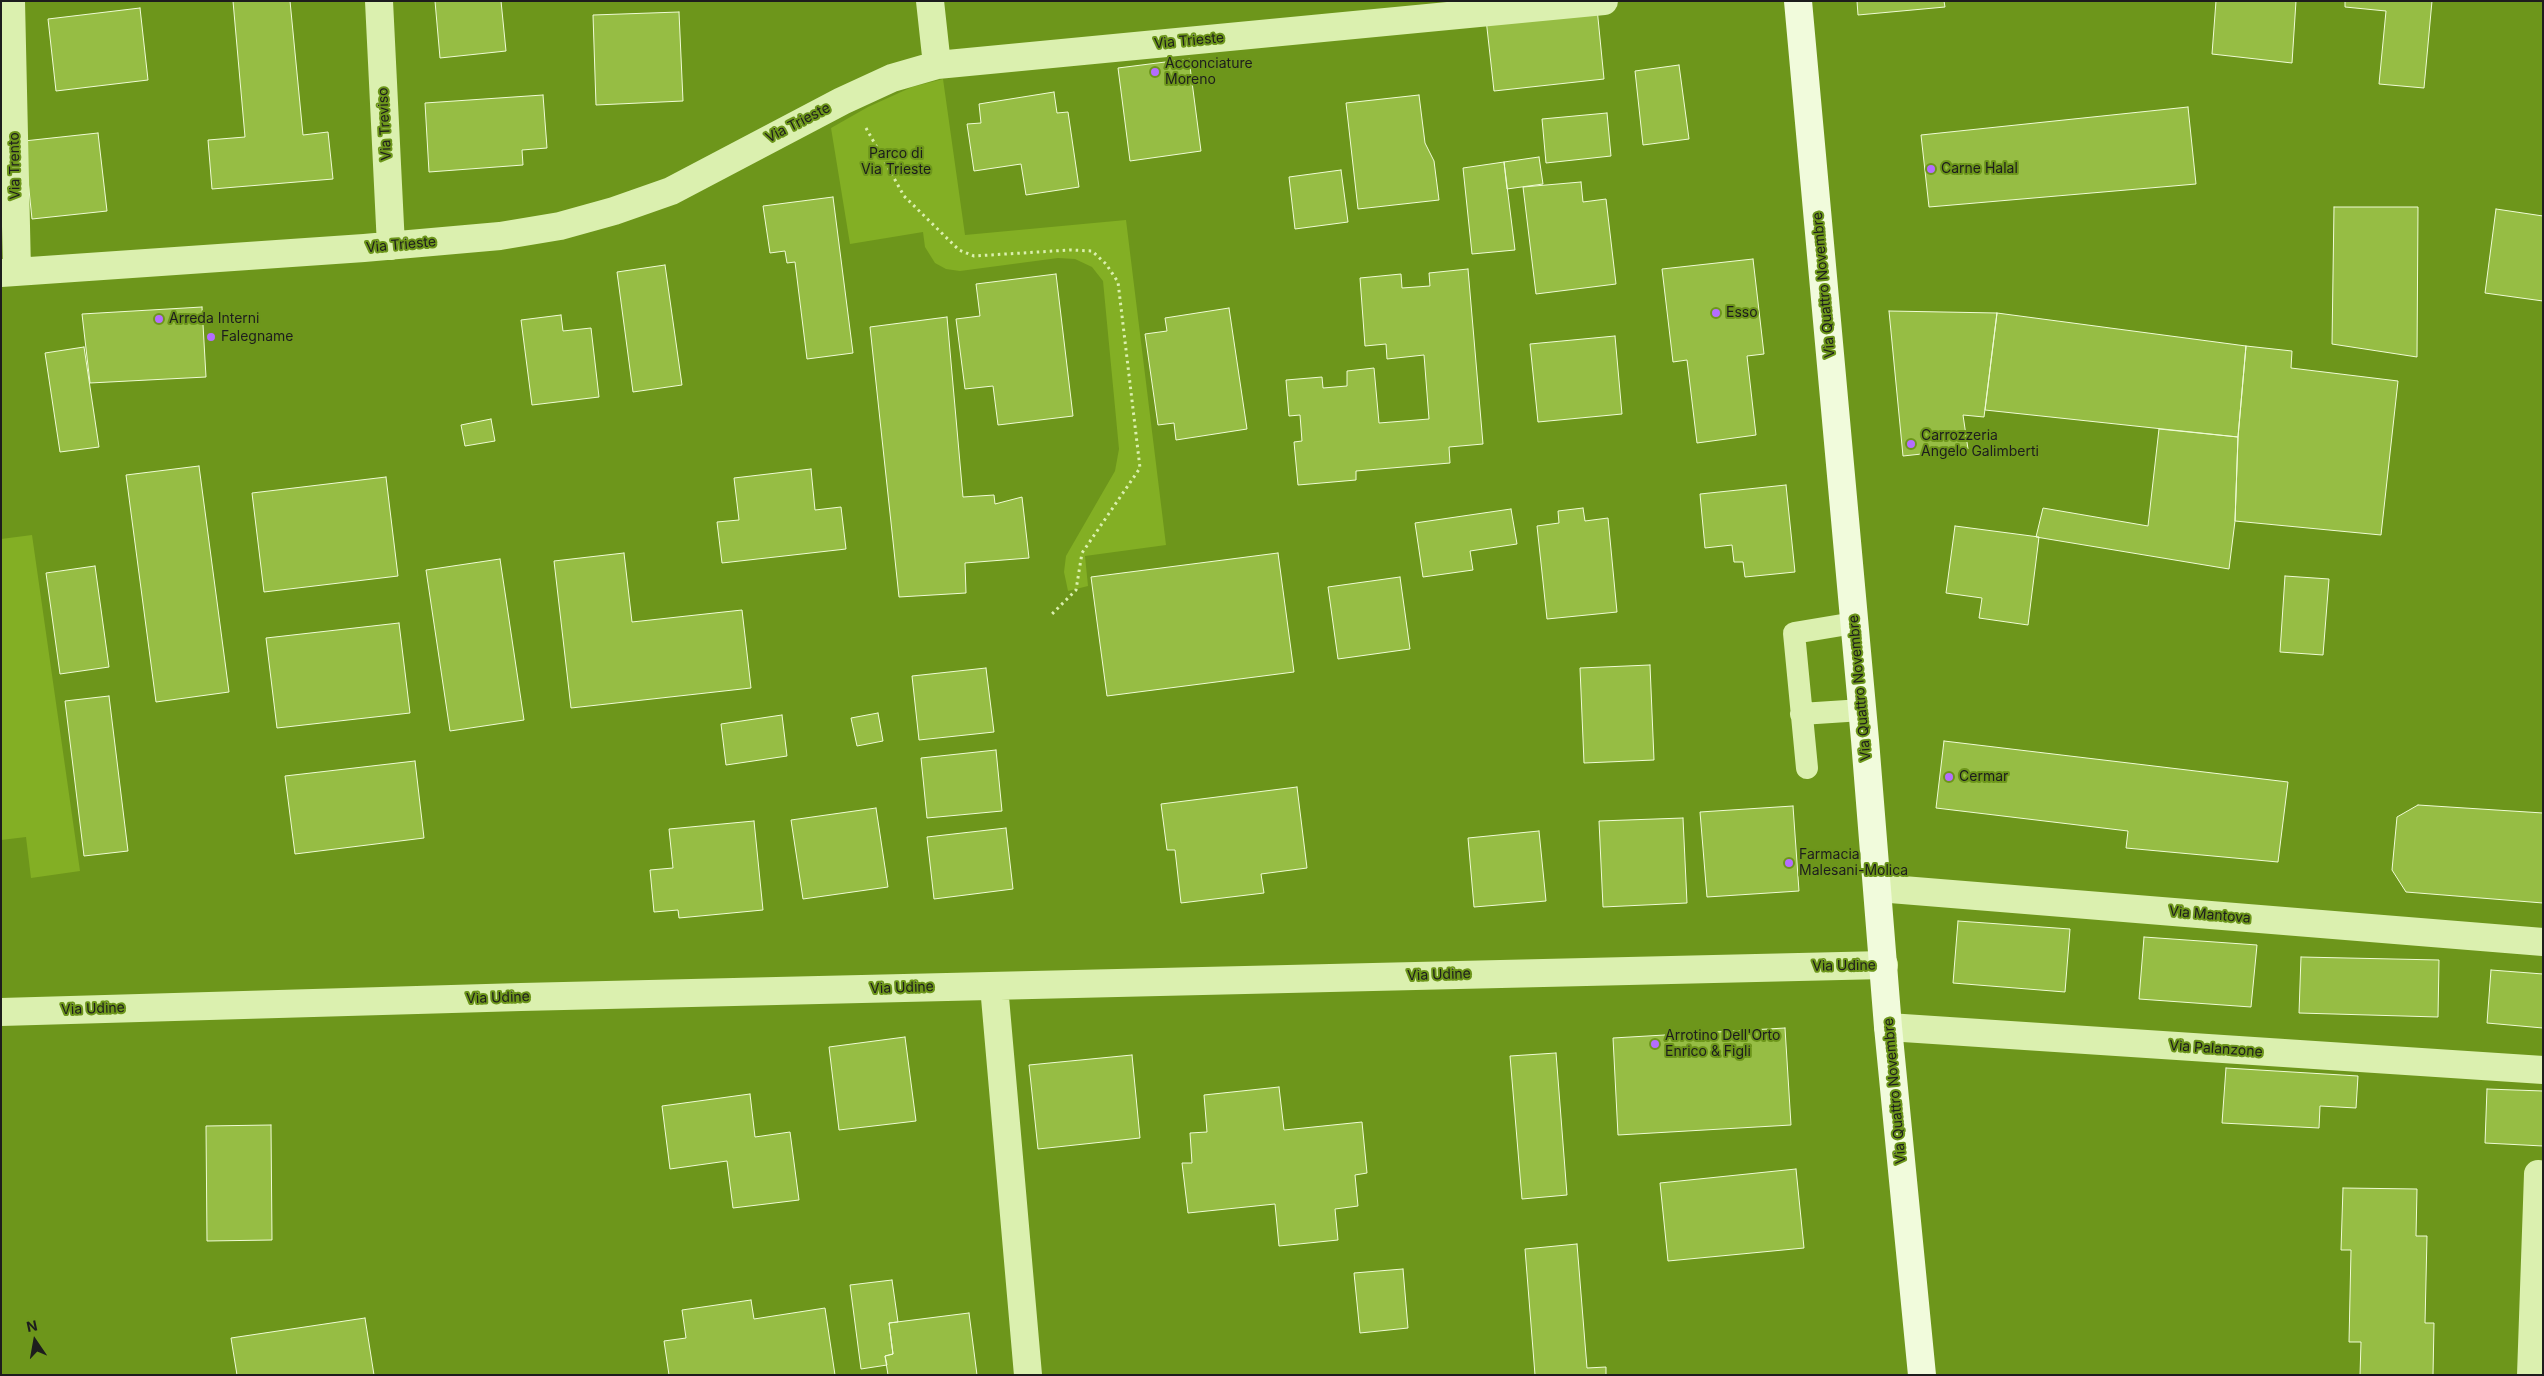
<!DOCTYPE html>
<html>
<head>
<meta charset="utf-8">
<style>
  body { margin:0 }
  #map { position:relative; width:2544px; height:1376px; overflow:hidden; background:#6d961b; font-family:Inter,sans-serif }
  canvas { display:block }
  .frame { position:absolute; inset:0; border:2px solid #1d1d1d; pointer-events:none }
  .north { position:absolute; left:10px; top:1316px; width:50px; height:50px; -webkit-text-stroke:4px #6d961b; paint-order:stroke; rotate:348deg; font-size:14px; font-weight:700; line-height:20px; text-align:center; color:#1d1d1d }
  .north::after { content:''; display:block; margin:auto; width:18px; height:22px; background:#1d1d1d; clip-path:polygon(50% 0,100% 100%,50% 72%,0 100%) }
</style>
</head>
<body>
<div id="map">
<canvas width="2544" height="1376"></canvas>
<div class="frame"></div>
<div class="north">N</div>
</div>
<script>
const ctx = document.querySelector('canvas').getContext('2d');
ctx.lineJoin = 'round';
function paint(path, color) {
  ctx.fillStyle = color;
  ctx.fill(path, 'evenodd');
}
function toPath(rows) {
  const path = new Path2D();
  for (const r of rows) {
    path.moveTo(r[0], r[1]);
    for (let i = 2; i < r.length; i += 2) path.lineTo(r[i], r[i + 1]);
  }
  return path;
}
function trace(path, color, width, dash) {
  ctx.strokeStyle = color;
  ctx.lineWidth = width;
  ctx.lineCap = dash ? 'butt' : 'round';
  ctx.setLineDash(dash || []);
  ctx.stroke(path);
}
function drawText(font, color, halo, rows, align = 'center') {
  ctx.font = font + ' Inter,sans-serif';
  ctx.lineWidth = 4;
  ctx.setLineDash([]);
  ctx.textBaseline = 'middle';
  ctx.strokeStyle = halo;
  ctx.fillStyle = color;
  for (const [text, x, y, turn = 0] of rows) {
    ctx.save();
    ctx.translate(x, y);
    ctx.rotate((+turn || 0) * Math.PI / 180);
    ctx.textAlign = isNaN(turn) ? turn : align;
    if (halo) ctx.strokeText(text, 0, 0);
    ctx.fillText(text, 0, 0);
    ctx.restore();
  }
}
paint(toPath([
  [943,79,965,235,1126,220,1166,545,1085,556,1088,586,1068,591,1064,572,1066,556,1115,471,1119,449,1103,281,1092,267,1075,259,1058,258,960,271,946,269,935,263,925,247,923,232,850,244,831,128,868,107,912,87],
  [32,535,80,871,31,878,26,837,1,840,1,539]
]), '#83af24');
const building = toPath([
  [233,1,290,1,303,135,328,132,333,179,212,189,208,140,245,137,233,1],
  [435,1,501,1,506,51,440,58,435,1],
  [1857,1,1944,1,1945,7,1858,15,1857,1],
  [2216,1,2296,1,2292,63,2212,54,2216,1],
  [2345,1,2432,1,2424,88,2379,84,2386,11,2345,7,2345,1],
  [140,8,148,80,56,91,48,19,140,8],
  [1597,8,1604,79,1494,91,1486,19,1597,8],
  [679,12,683,101,596,105,593,15,679,12],
  [1189,59,1201,151,1130,161,1118,68,1189,59],
  [1679,65,1689,139,1643,145,1635,71,1679,65],
  [1054,92,1057,113,1068,112,1079,187,1026,195,1021,164,974,171,967,124,981,123,979,104,1054,92],
  [543,95,547,148,522,150,523,165,429,172,425,103,543,95],
  [1419,95,1425,143,1434,161,1439,200,1358,209,1346,103,1419,95],
  [2188,107,2196,184,1929,207,1921,135,2188,107],
  [1607,113,1611,156,1546,163,1542,119,1607,113],
  [98,133,107,211,32,219,24,141,98,133],
  [1539,157,1543,184,1507,189,1504,162,1539,157],
  [1504,162,1515,250,1472,254,1463,168,1504,162],
  [1341,170,1348,222,1295,229,1289,177,1341,170],
  [1581,182,1583,202,1606,199,1616,284,1536,294,1523,187,1581,182],
  [833,197,853,353,807,359,795,262,787,263,785,251,770,253,763,206,833,197],
  [2334,207,2418,207,2417,357,2332,344,2334,207],
  [2496,209,2543,216,2543,301,2485,293,2496,209],
  [1753,259,1764,354,1747,356,1756,435,1697,443,1687,360,1673,362,1662,269,1753,259],
  [665,265,682,385,633,392,617,272,665,265],
  [1468,269,1483,444,1449,447,1450,463,1356,471,1356,480,1298,485,1294,442,1302,441,1300,415,1289,416,1286,380,1322,377,1323,388,1347,386,1347,371,1374,368,1379,423,1429,419,1424,355,1387,359,1386,344,1365,346,1360,278,1401,274,1402,288,1430,286,1429,273,1468,269],
  [1056,274,1073,416,998,425,993,386,965,389,956,319,980,316,976,284,1056,274],
  [202,307,206,377,90,383,82,314,202,307],
  [1229,308,1247,429,1176,440,1174,423,1158,425,1145,334,1167,331,1165,318,1229,308],
  [1889,311,1997,313,1984,417,1963,415,1968,449,1903,456,1889,311],
  [1997,313,2246,346,2238,437,1985,410,1997,313],
  [561,315,563,331,591,328,599,397,532,405,521,320,561,315],
  [947,317,963,497,994,495,995,504,1022,497,1029,558,965,563,966,593,899,597,870,327,947,317],
  [1615,336,1622,414,1538,422,1530,344,1615,336],
  [2246,346,2292,351,2291,368,2398,381,2381,535,2235,521,2238,437,2246,346],
  [84,347,99,447,60,452,45,353,84,347],
  [491,419,495,441,465,446,461,425,491,419],
  [2159,429,2238,437,2235,521,2229,569,2036,537,2043,508,2148,526,2159,429],
  [199,466,229,692,156,702,126,475,199,466],
  [811,469,815,510,841,507,846,549,722,563,717,522,739,520,734,478,811,469],
  [386,477,398,576,264,592,252,493,386,477],
  [1786,485,1795,572,1745,577,1743,562,1734,562,1732,545,1705,548,1700,494,1786,485],
  [1583,508,1585,521,1608,518,1617,612,1547,619,1537,526,1559,523,1558,511,1583,508],
  [1511,509,1517,544,1470,551,1473,570,1423,577,1415,523,1511,509],
  [1955,526,2039,537,2028,625,1979,618,1982,598,1946,593,1955,526],
  [624,553,632,622,742,610,751,688,571,708,554,561,624,553],
  [1278,553,1294,672,1107,696,1091,577,1278,553],
  [500,559,524,720,450,731,426,570,500,559],
  [95,566,109,667,60,674,46,573,95,566],
  [2285,576,2329,579,2323,655,2280,652,2285,576],
  [1400,577,1410,649,1338,659,1328,587,1400,577],
  [399,623,410,713,277,728,266,638,399,623],
  [1650,665,1654,760,1584,763,1580,668,1650,665],
  [986,668,994,732,919,740,912,676,986,668],
  [109,696,128,851,84,856,65,701,109,696],
  [878,713,883,741,857,746,851,718,878,713],
  [782,715,787,756,726,765,721,724,782,715],
  [1944,741,2288,782,2278,862,2126,848,2128,831,1936,808,1944,741],
  [996,750,1002,811,927,818,921,758,996,750],
  [415,761,424,838,295,854,285,776,415,761],
  [1297,787,1307,868,1261,874,1264,893,1181,903,1175,850,1167,850,1161,804,1297,787],
  [2418,805,2543,813,2543,903,2406,892,2392,870,2397,817,2418,805],
  [1793,806,1799,891,1707,897,1700,812,1793,806],
  [876,808,888,887,803,899,791,820,876,808],
  [1683,818,1687,903,1603,907,1599,821,1683,818],
  [754,821,763,910,679,918,678,910,654,912,650,870,673,868,669,829,754,821],
  [1006,828,1013,889,934,899,927,837,1006,828],
  [1539,831,1546,901,1474,907,1468,838,1539,831],
  [1958,921,2070,929,2065,992,1953,983,1958,921],
  [2144,937,2257,945,2251,1007,2139,999,2144,937],
  [2301,957,2439,960,2438,1017,2299,1013,2301,957],
  [2491,970,2543,974,2543,1028,2487,1023,2491,970],
  [1785,1028,1791,1125,1618,1135,1613,1038,1785,1028],
  [905,1037,916,1121,839,1130,829,1047,905,1037],
  [1556,1053,1567,1195,1522,1199,1510,1056,1556,1053],
  [1132,1055,1140,1138,1038,1149,1029,1065,1132,1055],
  [2226,1068,2358,1076,2356,1108,2320,1106,2319,1128,2222,1123,2226,1068],
  [1279,1087,1284,1130,1362,1122,1367,1173,1355,1175,1358,1206,1335,1209,1338,1240,1279,1246,1275,1204,1188,1213,1182,1163,1192,1163,1190,1133,1207,1132,1204,1095,1279,1087],
  [2487,1089,2543,1091,2543,1146,2485,1143,2487,1089],
  [750,1094,755,1137,790,1132,799,1200,733,1208,727,1161,670,1169,662,1106,750,1094],
  [271,1125,272,1240,207,1241,206,1126,271,1125],
  [1796,1169,1804,1248,1668,1261,1660,1183,1796,1169],
  [2343,1188,2417,1189,2416,1236,2427,1236,2425,1323,2434,1323,2433,1375,2360,1375,2361,1342,2349,1342,2351,1250,2341,1250,2343,1188],
  [1577,1244,1587,1368,1606,1367,1606,1375,1535,1375,1525,1249,1577,1244],
  [1403,1269,1408,1328,1360,1333,1354,1273,1403,1269],
  [892,1280,898,1322,889,1323,893,1354,885,1356,887,1365,861,1369,850,1285,892,1280],
  [751,1300,754,1319,825,1308,835,1375,669,1375,664,1341,686,1338,682,1310,751,1300],
  [969,1313,977,1375,888,1375,885,1356,893,1354,889,1323,969,1313],
  [365,1318,374,1375,237,1375,231,1338,365,1318]
]);
paint(building, '#96bd44');
trace(building, '#effbd5', 1);
trace(toPath([
  [866,128,904,196,959,250,974,256,1070,250,1092,251,1106,264,1118,282,1140,468,1082,553,1076,590,1052,614]
]), '#dbf0af', 3, [2.5, 4]);
trace(toPath([
  [1801,714,1862,710],
  [1807,768,1794,633,1854,623]
]), '#dbf0af', 22);
trace(toPath([
  [11,1,17,271],
  [379,1,391,246],
  [930,1,937,65],
  [1,273,364,248,500,236,560,226,614,211,671,191,842,101,892,78,937,65,1604,1],
  [1878,888,2543,942],
  [994,986,1028,1375],
  [1,1012,521,997,1884,965],
  [1888,1027,2543,1070],
  [2531,1375,2538,1174]
]), '#dbf0af', 28);
trace(toPath([
  [1798,1,1865,740,1888,1027,1922,1375]
]), '#f1fbdc', 28);
for (const [x, y, r, color] of [
  [1155,72,5,"#b46dff"],
  [1931,169,5,"#b46dff"],
  [1716,313,5,"#b46dff"],
  [159,319,5,"#b46dff"],
  [211,337,5,"#b46dff"],
  [1911,444,5,"#b46dff"],
  [1949,777,5,"#b46dff"],
  [1789,863,5,"#b46dff"],
  [1655,1044,5,"#b46dff"]
]) {
  const dot = new Path2D();
  dot.arc(x, y, r, 0, 2 * Math.PI);
  ctx.fillStyle = color;
  ctx.fill(dot);
  trace(dot, '#6d961b', 2);
}
drawText('14px', '#1d1d1d', '#6d961b', [
  ["Via Trieste",1189,41,-5],
  ["Via Trieste",798,123,-27],
  ["Via Treviso",385,124,-93],
  ["Via Trento",15,166,-91],
  ["Via Trieste",401,245,-5],
  ["Via Quattro Novembre",1824,285,-95],
  ["Via Quattro Novembre",1860,688,-95],
  ["Via Mantova",2210,915,5],
  ["Via Udine",1844,966,-1],
  ["Via Udine",1439,975,-2],
  ["Via Udine",902,988,-2],
  ["Via Udine",498,998,-2],
  ["Via Udine",93,1009,-2],
  ["Via Palanzone",2216,1049,4],
  ["Via Quattro Novembre",1895,1091,-95]
]);
drawText('14px', '#1d1d1d', '#6d961b', [
  ["Acconciature",1165,64],
  ["Moreno",1165,80],
  ["Carne Halal",1941,169],
  ["Esso",1726,313],
  ["Arreda Interni",169,319],
  ["Falegname",221,337],
  ["Carrozzeria",1921,436],
  ["Angelo Galimberti",1921,452],
  ["Cermar",1959,777],
  ["Farmacia",1799,855],
  ["Malesani-Molica",1799,871],
  ["Arrotino Dell'Orto",1665,1036],
  ["Enrico & Figli",1665,1052]
], 'left');
drawText('14px', '#1c1d1b', '#6d961b', [
  ["Parco di",896,154],
  ["Via Trieste",896,170]
]);
</script>
</body>
</html>
